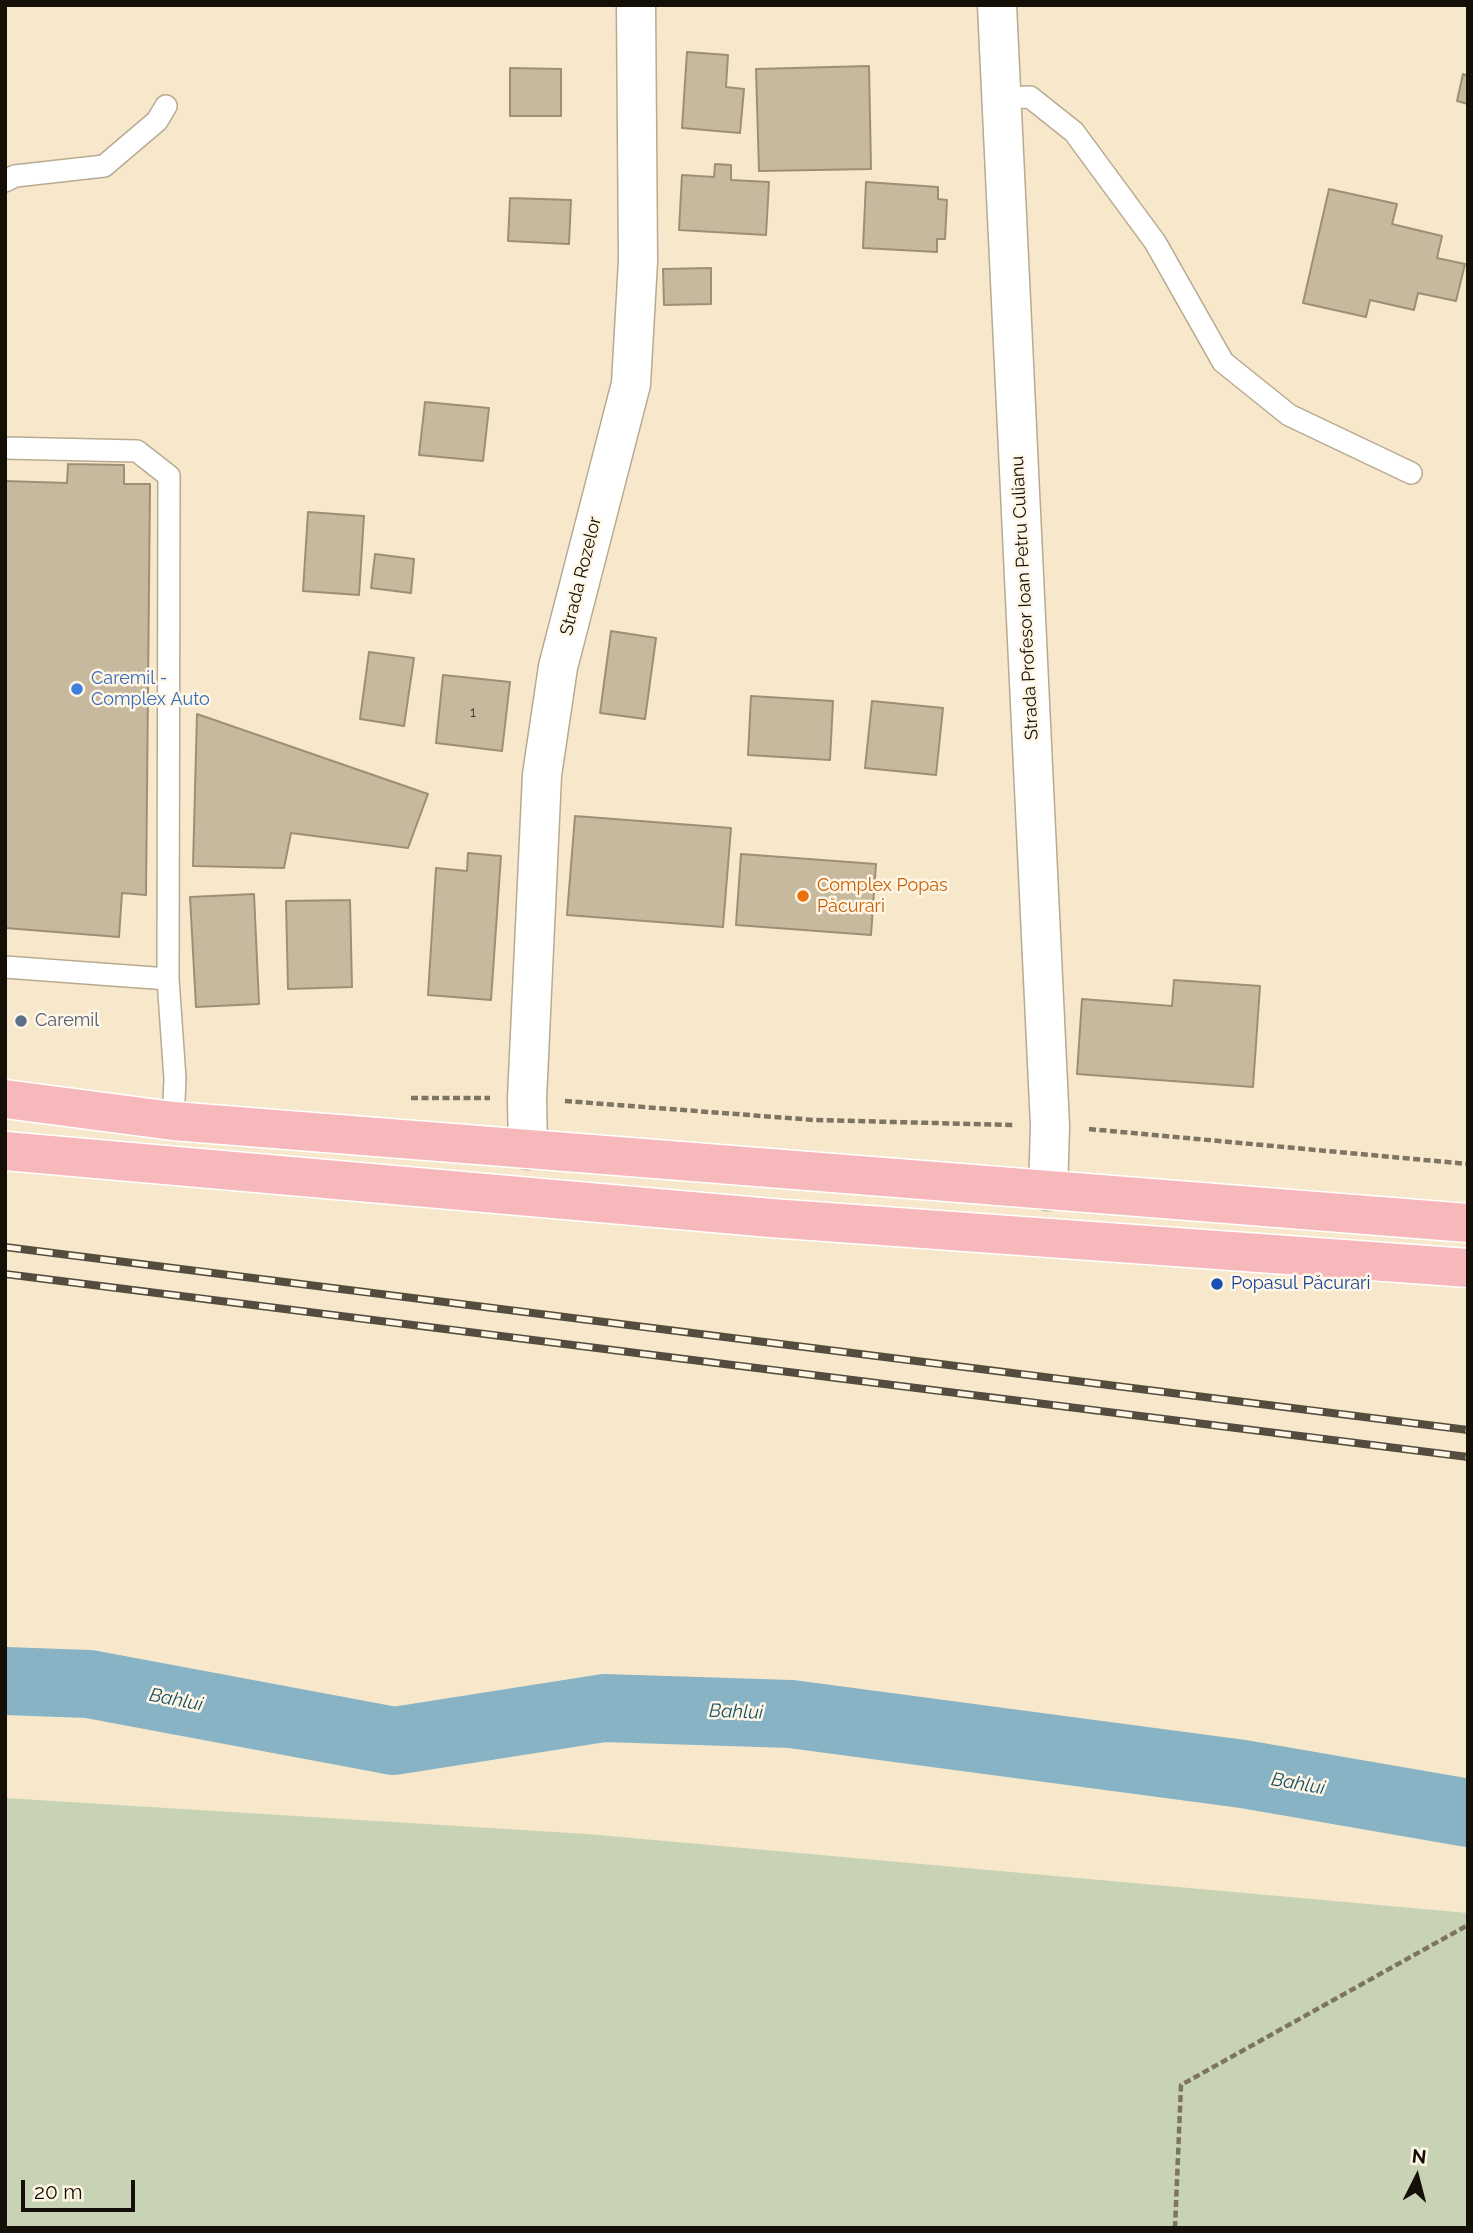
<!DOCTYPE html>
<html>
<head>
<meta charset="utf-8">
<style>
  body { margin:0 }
  #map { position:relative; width:1473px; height:2233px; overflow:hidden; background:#f7e8cc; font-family:Raleway,sans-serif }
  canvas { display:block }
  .frame { position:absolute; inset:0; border:7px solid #151007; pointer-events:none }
  .north { position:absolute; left:1382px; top:2142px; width:70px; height:70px; -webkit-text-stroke:5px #fff6e5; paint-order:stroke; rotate:6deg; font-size:19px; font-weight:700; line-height:28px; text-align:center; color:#151007 }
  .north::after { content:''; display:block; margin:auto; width:24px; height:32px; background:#151007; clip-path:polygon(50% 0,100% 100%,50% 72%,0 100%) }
  .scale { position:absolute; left:21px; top:2180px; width:114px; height:32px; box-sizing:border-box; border:4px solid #151007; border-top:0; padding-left:9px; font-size:21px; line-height:24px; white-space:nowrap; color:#151007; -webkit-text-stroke:5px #fff6e5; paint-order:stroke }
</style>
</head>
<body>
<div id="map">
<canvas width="1473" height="2233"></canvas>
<div class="frame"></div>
<div class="north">N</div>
<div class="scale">20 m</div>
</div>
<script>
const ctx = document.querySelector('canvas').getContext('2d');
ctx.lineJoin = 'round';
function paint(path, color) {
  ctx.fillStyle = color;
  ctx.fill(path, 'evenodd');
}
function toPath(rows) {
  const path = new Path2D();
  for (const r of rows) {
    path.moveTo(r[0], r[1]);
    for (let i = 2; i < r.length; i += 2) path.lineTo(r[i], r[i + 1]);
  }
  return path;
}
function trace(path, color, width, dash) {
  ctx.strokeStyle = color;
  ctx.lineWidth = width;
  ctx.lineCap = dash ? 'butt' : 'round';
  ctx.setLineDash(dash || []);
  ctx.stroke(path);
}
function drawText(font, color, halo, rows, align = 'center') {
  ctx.font = font + ' Raleway,sans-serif';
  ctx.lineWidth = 5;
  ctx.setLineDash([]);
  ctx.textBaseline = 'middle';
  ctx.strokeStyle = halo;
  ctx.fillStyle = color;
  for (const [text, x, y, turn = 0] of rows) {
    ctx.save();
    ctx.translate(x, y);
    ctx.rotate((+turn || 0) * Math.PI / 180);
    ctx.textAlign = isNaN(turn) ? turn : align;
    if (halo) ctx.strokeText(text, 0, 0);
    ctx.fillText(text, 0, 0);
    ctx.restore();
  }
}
paint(toPath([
  [5,1798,587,1834,1468,1913,1468,2228,5,2228]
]), '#c8d3b5');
trace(toPath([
  [5,1681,89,1684,394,1741,604,1708,791,1714,1243,1774,1468,1813]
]), '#87b3c5', 68);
const building = toPath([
  [687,52,728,55,726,87,744,89,740,133,682,128,687,52],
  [869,66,871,169,759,171,756,69,869,66],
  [510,68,561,69,561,116,510,116,510,68],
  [1463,74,1468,76,1468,104,1457,101,1463,74],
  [715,164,731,165,731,180,769,182,766,235,679,230,682,175,714,177,715,164],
  [866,182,938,187,938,199,947,200,945,239,937,239,937,252,863,248,866,182],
  [1329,189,1397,204,1392,224,1442,236,1437,258,1465,264,1456,301,1418,293,1414,310,1370,300,1366,317,1303,303,1329,189],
  [510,198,571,200,569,244,508,241,510,198],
  [711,268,711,304,664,305,663,269,711,268],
  [425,402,489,408,483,461,419,455,425,402],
  [68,464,124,465,124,484,150,484,146,895,122,893,119,937,5,928,5,481,67,483,68,464],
  [308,512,364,516,359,595,303,591,308,512],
  [375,554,414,559,411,593,371,588,375,554],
  [611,631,656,638,645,719,600,713,611,631],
  [369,652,414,658,404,726,360,719,369,652],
  [443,675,510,682,502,751,436,743,443,675],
  [751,696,833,701,830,760,748,755,751,696],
  [872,701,943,708,936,775,865,768,872,701],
  [197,714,428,794,408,848,291,833,284,868,193,866,197,714],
  [575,816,731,828,723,927,567,915,575,816],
  [468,853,501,856,491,1000,428,995,436,868,467,871,468,853],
  [741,854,876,864,871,935,736,925,741,854],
  [254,894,259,1004,196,1007,190,897,254,894],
  [350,900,352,987,288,989,286,901,350,900],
  [1174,980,1260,986,1253,1087,1077,1074,1082,999,1172,1006,1174,980]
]);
paint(building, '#c7b99e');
trace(building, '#9d8f75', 2);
const service = toPath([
  [1002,98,1030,97,1074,132,1155,242,1223,362,1289,415,1411,473],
  [5,181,15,176,104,166,157,121,166,106],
  [5,448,137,451,169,476,168,979],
  [5,967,168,979,175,1079,173,1121]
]);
const minor = toPath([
  [997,5,1050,1126,1048,1191],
  [528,1150,527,1099,542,775,558,667,631,384,638,261,636,5]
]);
const trunk = toPath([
  [5,1099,173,1121,1468,1223],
  [5,1151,771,1218,1468,1268]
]);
trace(service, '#b8aa90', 24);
trace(minor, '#b8aa90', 41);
trace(trunk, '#fff', 41);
trace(toPath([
  [411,1098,490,1098],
  [565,1101,814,1120,1014,1125],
  [1089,1129,1468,1164],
  [1175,2228,1181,2085,1468,1925]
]), '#7e7462', 4.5, [7, 3.5]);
trace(service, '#fff', 21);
trace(minor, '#fff', 38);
trace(trunk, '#f7b8bc', 38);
const rail = toPath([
  [5,1247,1468,1430],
  [5,1274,1468,1457]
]);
trace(rail, '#544c3e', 8);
trace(rail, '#fff6e5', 5, [16]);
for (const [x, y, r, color] of [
  [77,689,7,"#3f7fe0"],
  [803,896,7,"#e8710a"],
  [21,1021,7,"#5c6f8a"],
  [1217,1284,7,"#1a4fb4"]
]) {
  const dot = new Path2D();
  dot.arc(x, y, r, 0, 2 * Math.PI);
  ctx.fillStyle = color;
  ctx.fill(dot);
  trace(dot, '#fff6e5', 2.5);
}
drawText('14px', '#423a2d', null, [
  ["1",473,713]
]);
drawText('18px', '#151007', '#fff6e5', [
  ["Strada Rozelor",581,576,-76],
  ["Strada Profesor Ioan Petru Culianu",1025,598,-93]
]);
drawText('18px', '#366cbe', '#fff6e5', [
  ["Caremil -",91,679],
  ["Complex Auto",91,700]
], 'left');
drawText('18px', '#c56008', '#fff6e5', [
  ["Complex Popas",817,886],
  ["Păcurari",817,907]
], 'left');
drawText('18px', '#4e5e75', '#fff6e5', [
  ["Caremil",35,1021]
], 'left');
drawText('18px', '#164399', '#fff6e5', [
  ["Popasul Păcurari",1231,1284]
], 'left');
drawText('italic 19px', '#165165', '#fff6e5', [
  ["Bahlui",176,1700,11],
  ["Bahlui",736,1712,2],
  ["Bahlui",1298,1784,10]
]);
</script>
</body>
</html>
